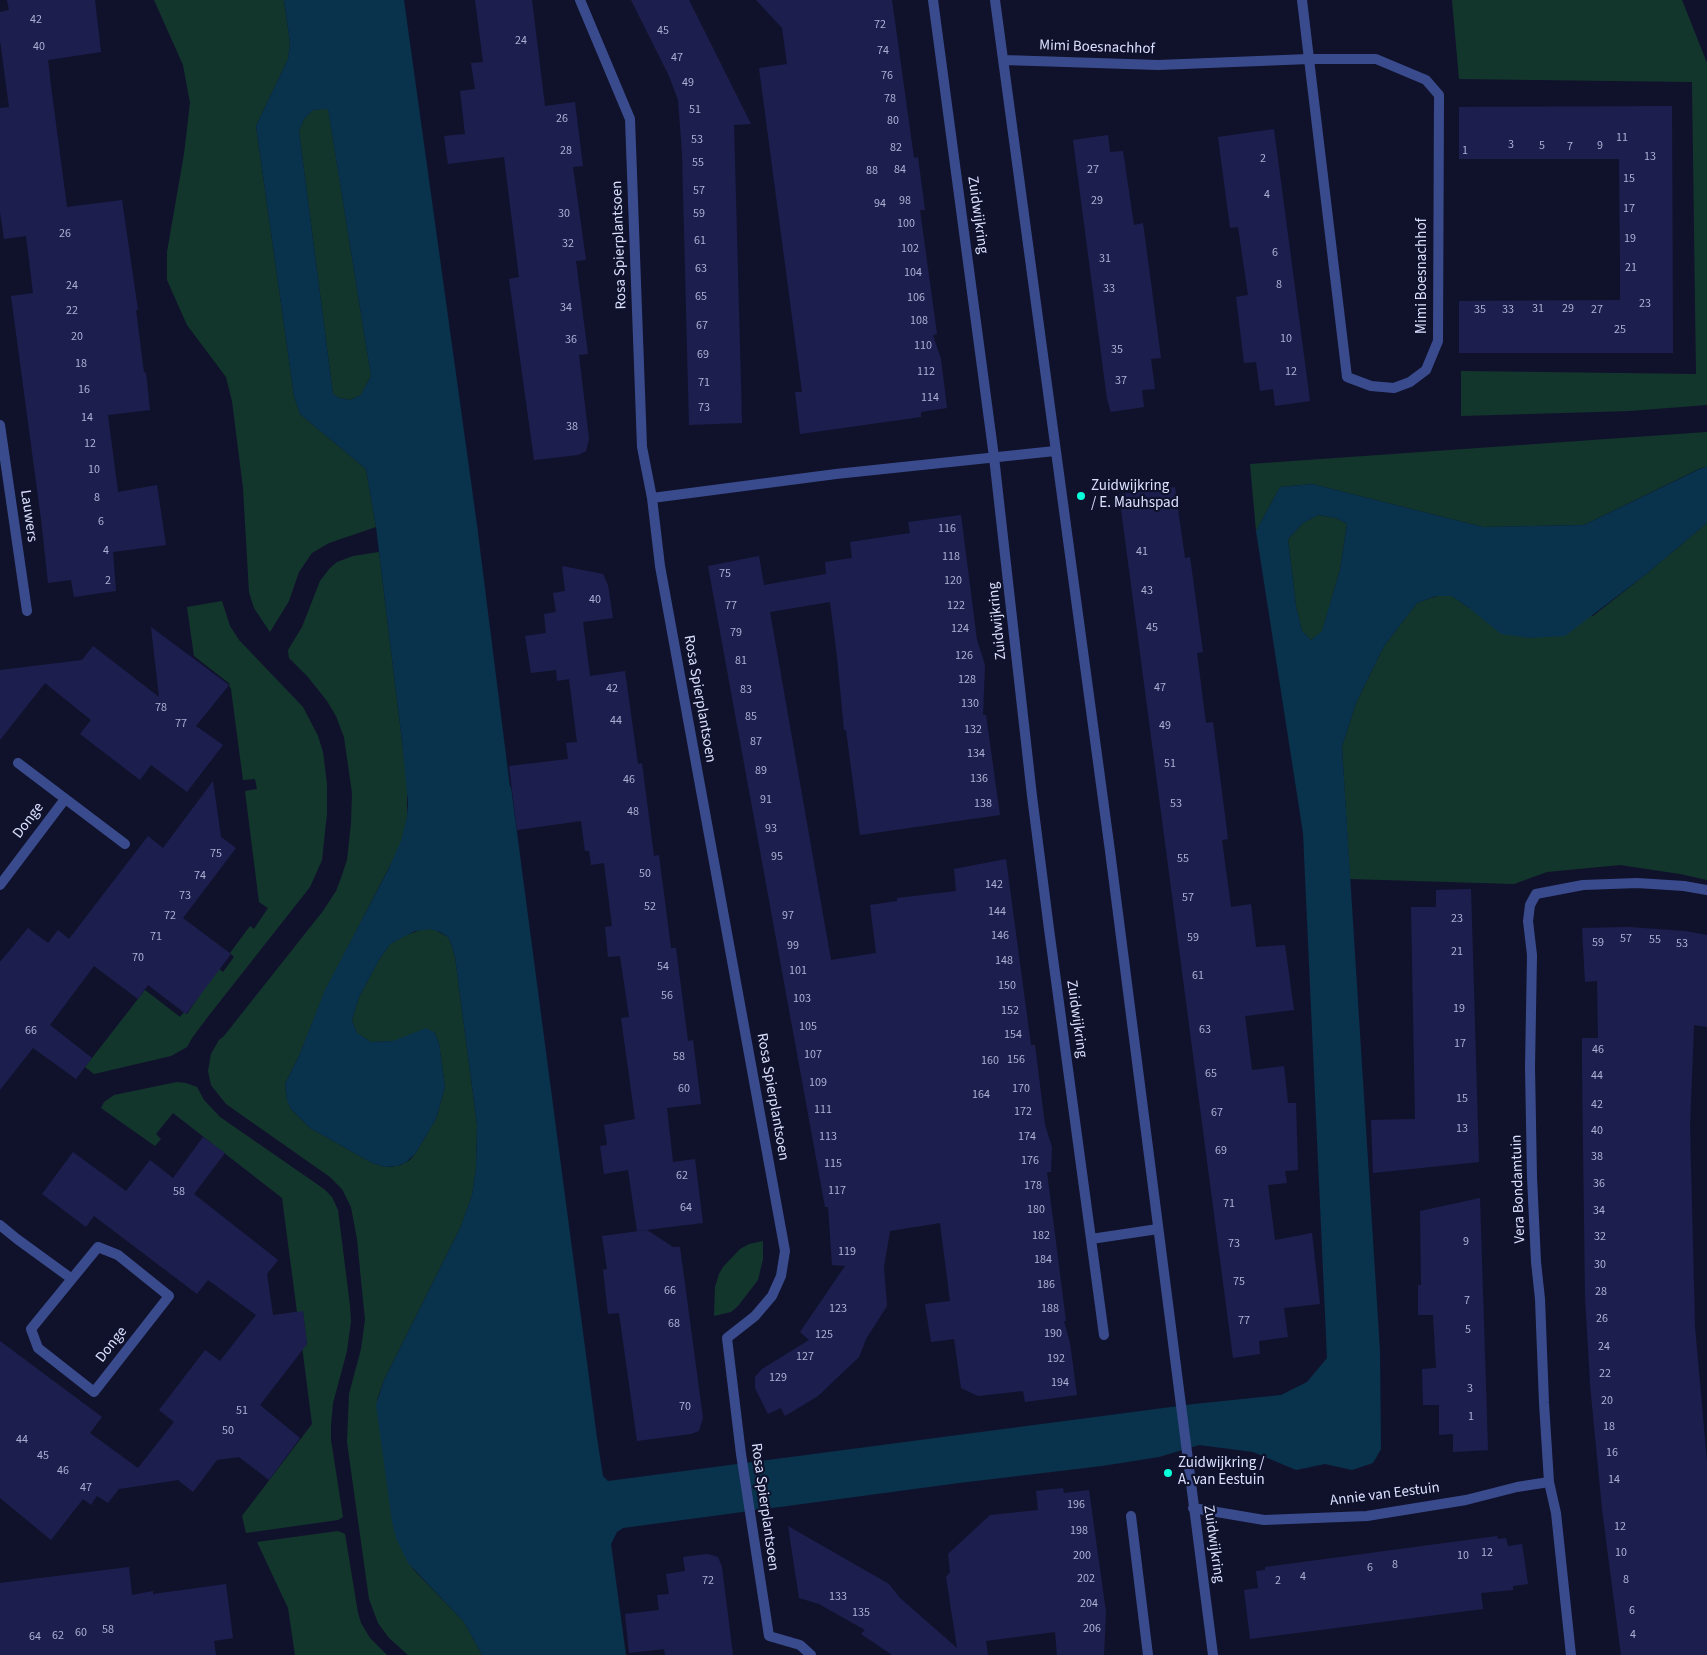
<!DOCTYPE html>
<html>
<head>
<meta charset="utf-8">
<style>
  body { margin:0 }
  canvas { display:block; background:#10122c }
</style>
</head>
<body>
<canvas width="1707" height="1655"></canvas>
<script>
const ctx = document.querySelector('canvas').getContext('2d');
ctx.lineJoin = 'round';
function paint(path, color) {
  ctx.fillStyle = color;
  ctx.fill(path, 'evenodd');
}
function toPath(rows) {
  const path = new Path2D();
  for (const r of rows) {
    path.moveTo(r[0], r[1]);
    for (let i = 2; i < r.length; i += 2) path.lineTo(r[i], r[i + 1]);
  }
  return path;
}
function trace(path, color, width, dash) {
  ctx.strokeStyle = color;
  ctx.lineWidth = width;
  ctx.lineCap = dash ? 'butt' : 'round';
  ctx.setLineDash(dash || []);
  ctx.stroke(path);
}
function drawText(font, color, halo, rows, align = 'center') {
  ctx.font = font + ' "Source Sans 3",sans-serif';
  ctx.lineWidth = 4.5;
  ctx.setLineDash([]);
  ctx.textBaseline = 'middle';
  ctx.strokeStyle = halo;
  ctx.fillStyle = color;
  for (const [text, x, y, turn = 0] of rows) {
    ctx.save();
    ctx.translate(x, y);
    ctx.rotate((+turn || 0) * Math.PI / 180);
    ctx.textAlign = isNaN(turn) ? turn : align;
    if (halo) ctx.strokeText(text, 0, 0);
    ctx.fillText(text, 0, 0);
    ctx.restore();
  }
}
paint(toPath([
  [154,0,284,0,290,43,288,59,256,126,294,396,300,414,366,469,376,527,329,543,312,553,299,572,289,601,270,632,254,608,249,592,243,488,232,401,226,377,187,325,167,280,167,252,184,154,190,103,183,65],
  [1452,0,1682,0,1707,63,1707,405,1629,411,1461,416,1461,371,1696,374,1692,82,1459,79],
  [328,108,371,376,361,395,350,400,339,398,333,394,299,131,304,119,313,110],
  [1707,432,1707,467,1701,468,1584,525,1483,527,1312,484,1280,487,1256,531,1250,464],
  [1318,515,1336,518,1347,524,1340,570,1322,632,1311,640,1302,631,1296,606,1288,539,1303,523],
  [1707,523,1707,880,1680,874,1620,865,1547,872,1514,884,1350,879,1342,747,1356,703,1384,646,1417,603,1437,596,1452,596,1469,608,1593,616,1645,575],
  [379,552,407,782,407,817,403,837,396,854,325,991,299,1056,285,1084,287,1100,291,1109,310,1128,372,1163,385,1167,391,1167,401,1165,410,1160,415,1154,436,1119,445,1087,439,1043,434,1032,393,1041,371,1042,357,1033,352,1020,359,997,379,960,390,944,402,937,422,929,433,929,448,937,451,943,455,957,477,1125,476,1168,472,1195,461,1226,384,1380,377,1400,404,1554,413,1569,464,1622,482,1655,408,1655,389,1638,378,1623,369,1599,347,1442,349,1394,361,1349,365,1320,357,1239,351,1207,342,1189,330,1177,226,1104,211,1085,208,1071,211,1054,219,1040,224,1036,323,911,336,891,341,878,347,860,351,824,352,793,344,737,336,716,327,701,308,677,289,658,288,650,302,627,320,581,330,568,337,562,353,556],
  [222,601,230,626,239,640,303,707,318,736,323,752,327,784,327,813,322,860,310,887,210,1014,192,1038,187,1047,171,1056,94,1074,85,1067,145,990,180,1017,184,1012,187,1014,218,968,223,972,234,957,230,953,250,926,254,929,268,908,259,902,245,791,257,789,255,779,243,780,231,689,229,685,230,684,194,656,187,607],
  [177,1082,186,1083,197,1087,204,1100,220,1117,324,1189,332,1197,338,1210,350,1306,351,1321,347,1351,333,1403,331,1425,331,1440,343,1517,338,1520,246,1533,242,1516,312,1424,302,1346,307,1345,303,1312,297,1312,282,1198,173,1113,156,1134,161,1139,155,1146,101,1108,104,1102,114,1095],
  [763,1241,763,1259,758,1280,738,1306,731,1312,714,1316,715,1287,719,1274,723,1267,740,1249,749,1244],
  [338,1531,345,1534,358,1613,361,1623,370,1638,387,1655,295,1655,288,1608,257,1542]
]), '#13362c');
paint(toPath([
  [284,0,404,0,477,525,510,787,511,787,597,1438,603,1476,608,1481,1194,1404,1281,1395,1307,1382,1327,1358,1303,833,1256,531,1280,487,1312,484,1483,527,1584,525,1702,468,1707,467,1707,523,1645,575,1565,636,1529,638,1501,634,1469,608,1452,596,1436,596,1417,603,1384,646,1356,703,1342,747,1380,1351,1381,1449,1373,1463,1352,1470,1325,1464,1296,1470,1253,1452,1199,1445,1159,1457,1102,1466,959,1483,623,1528,617,1532,611,1544,626,1655,482,1655,464,1622,408,1563,396,1538,392,1522,376,1405,384,1380,461,1226,472,1195,476,1168,477,1125,455,957,451,943,448,937,440,932,430,929,415,931,390,944,379,960,359,997,352,1020,357,1033,371,1042,393,1041,426,1028,434,1032,439,1043,445,1087,436,1119,415,1154,405,1163,397,1166,385,1167,372,1163,310,1128,291,1109,287,1100,285,1084,299,1056,325,990,388,870,401,841,407,817,408,803,402,741,376,527,366,469,300,414,294,396,256,126,288,59,290,43],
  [328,109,371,376,361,395,350,400,339,398,333,394,299,131,304,119,313,110],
  [1318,515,1336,518,1347,524,1340,570,1322,631,1311,640,1302,631,1296,606,1288,539,1303,523]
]), '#09324c');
paint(toPath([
  [7,0,95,0,101,52,48,60,51,86,67,207,122,200,138,310,136,310,144,373,146,372,150,410,108,415,118,492,157,485,166,545,113,552,116,591,74,597,71,580,48,583,41,519,11,296,33,293,26,236,4,239,0,212,0,108,9,107,0,40,0,12,9,10],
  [475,0,532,0,545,106,575,102,583,166,573,167,586,260,576,261,588,354,579,355,589,439,586,451,578,455,534,460,509,279,519,277,504,157,448,164,444,136,465,134,460,91,475,89,471,63,483,62],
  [631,0,689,0,751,124,734,125,742,423,689,425,682,152,678,100,669,76],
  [756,0,892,0,914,158,918,157,925,210,920,210,937,334,933,335,941,359,947,408,921,412,921,417,800,434,795,392,802,392,759,68,787,64,782,28],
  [1672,106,1673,353,1459,353,1459,301,1620,300,1620,263,1619,159,1459,159,1459,107],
  [1274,129,1310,401,1275,406,1273,389,1260,391,1256,362,1244,363,1236,297,1248,295,1238,227,1230,228,1218,137],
  [1108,135,1110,152,1123,151,1134,225,1143,223,1161,358,1151,359,1155,389,1142,390,1144,407,1111,412,1107,399,1073,140],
  [1175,487,1185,558,1190,557,1203,652,1197,653,1206,723,1213,722,1228,839,1222,840,1231,907,1251,904,1256,947,1285,945,1294,1010,1245,1016,1252,1070,1284,1066,1288,1103,1296,1103,1298,1170,1285,1171,1287,1183,1268,1185,1275,1240,1312,1233,1320,1304,1284,1308,1288,1337,1259,1341,1260,1354,1233,1358,1119,494],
  [961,515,977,640,985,665,983,715,986,715,1000,815,860,835,846,730,844,730,837,657,830,602,770,612,831,960,876,953,870,905,897,901,897,898,956,891,954,869,1006,859,1031,1045,1035,1045,1045,1125,1052,1147,1051,1172,1047,1172,1066,1321,1064,1321,1070,1343,1077,1395,1025,1402,1023,1391,978,1396,961,1388,954,1339,931,1342,925,1304,950,1301,940,1223,890,1231,884,1267,887,1306,866,1339,859,1357,818,1396,785,1416,781,1408,768,1414,755,1388,755,1377,762,1369,809,1340,800,1332,845,1266,832,1265,828,1207,825,1207,708,566,759,556,764,585,826,574,825,562,852,558,850,542,910,533,908,522],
  [562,566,603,574,608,585,613,618,583,622,590,676,625,671,638,764,642,763,654,856,659,855,671,948,676,948,688,1041,693,1040,701,1104,667,1108,673,1162,695,1159,703,1223,637,1231,628,1170,604,1174,600,1146,607,1145,604,1125,635,1119,621,1018,629,1017,620,956,608,957,605,927,612,926,604,863,591,865,589,851,585,851,581,821,517,830,509,766,568,759,566,743,577,742,569,679,557,681,556,670,531,673,525,636,546,633,544,614,556,612,553,593,565,591],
  [151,627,229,685,196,726,223,745,187,792,151,765,140,780,80,734,91,720,45,683,0,740,0,670,82,660,93,646,159,697],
  [213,781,221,837,236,848,183,918,231,954,186,1014,148,985,138,999,94,966,50,1025,92,1058,76,1079,33,1048,0,1090,0,962,28,928,48,943,58,930,69,939,148,836,163,848],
  [1471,889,1479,1162,1373,1173,1371,1120,1415,1119,1411,907,1436,907,1436,890],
  [1629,927,1685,931,1707,935,1707,1027,1694,1025,1690,1126,1695,1327,1707,1462,1707,1655,1621,1655,1602,1509,1590,1384,1585,1295,1582,1066,1582,1038,1598,1038,1597,981,1585,982,1582,928],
  [203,1137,225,1153,194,1194,278,1260,267,1274,273,1315,303,1311,307,1344,260,1405,300,1438,269,1480,239,1457,217,1460,193,1492,178,1480,119,1489,108,1503,97,1496,91,1505,83,1499,51,1540,0,1498,0,1341,102,1417,90,1433,138,1468,174,1422,159,1410,205,1350,220,1361,256,1315,208,1280,197,1294,94,1216,86,1227,42,1194,73,1152,126,1191,150,1160,173,1178],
  [1480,1198,1488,1450,1453,1452,1453,1434,1439,1435,1439,1405,1423,1405,1422,1369,1436,1368,1433,1315,1418,1315,1418,1285,1421,1285,1420,1211],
  [647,1230,673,1247,680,1247,703,1418,699,1431,691,1434,637,1441,619,1313,608,1314,603,1270,607,1269,602,1236],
  [1063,1488,1064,1493,1089,1490,1106,1612,1104,1655,1057,1655,1055,1632,986,1641,988,1655,892,1655,861,1634,865,1630,819,1604,799,1598,788,1526,889,1584,900,1598,957,1648,946,1577,950,1572,948,1554,990,1515,1038,1510,1036,1491],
  [1497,1536,1498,1539,1506,1538,1508,1546,1522,1544,1528,1584,1513,1586,1513,1590,1481,1593,1483,1609,1250,1639,1244,1590,1258,1588,1256,1571,1265,1570,1265,1567],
  [707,1554,718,1557,722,1567,733,1655,665,1655,664,1649,629,1653,625,1614,659,1610,657,1595,669,1594,666,1574,685,1571,683,1557],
  [129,1567,132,1595,153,1591,153,1594,226,1584,233,1638,214,1641,216,1655,0,1655,0,1583]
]), '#1c1e4e');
trace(toPath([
  [18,763,125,844]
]), '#3a4b8d', 10);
trace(toPath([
  [580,0,630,119,642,447,652,498,660,566,785,1251,781,1276,772,1296,755,1316,727,1338,741,1454,769,1636,800,1645,811,1655],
  [933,0,994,457,1032,796,1049,929,1104,1335],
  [995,0,1110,851,1213,1655],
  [1004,60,1158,65,1309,59,1376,59,1426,80,1439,95,1438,341,1426,370,1410,382,1394,388,1371,386,1347,377,1309,59,1302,0],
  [0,425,27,611],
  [652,498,836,474,1055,451],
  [0,885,65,799],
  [0,1225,17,1239,72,1279],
  [1091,1239,1158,1229],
  [98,1247,118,1255,169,1296,94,1392,38,1348,31,1329,98,1247],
  [1193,1508,1264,1520,1367,1516,1466,1500,1517,1487,1549,1482],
  [1131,1516,1148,1655],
  [1571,1655,1556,1513,1549,1482,1544,1403,1540,1299,1536,1262,1532,1177,1530,1067,1532,955,1528,921,1530,905,1536,894,1583,885,1637,883,1684,886,1707,890]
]), '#3a4b8d', 10);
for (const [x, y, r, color] of [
  [1081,496,5,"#07ffdb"],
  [1168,1473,5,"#07ffdb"]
]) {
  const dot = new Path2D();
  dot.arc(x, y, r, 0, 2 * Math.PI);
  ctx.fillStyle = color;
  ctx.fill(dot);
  trace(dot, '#10122c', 2);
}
drawText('12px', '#abb0d3', null, [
  ["42",36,20],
  ["72",880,25],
  ["45",663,31],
  ["24",521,41],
  ["40",39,47],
  ["74",883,51],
  ["47",677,58],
  ["76",887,76],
  ["49",688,83],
  ["78",890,99],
  ["51",695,110],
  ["26",562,119],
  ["80",893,121],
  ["11",1622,138],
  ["53",697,140],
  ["3",1511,145],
  ["5",1542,146],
  ["9",1600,146],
  ["7",1570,147],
  ["82",896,148],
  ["28",566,151],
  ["1",1465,151],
  ["13",1650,157],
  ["2",1263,159],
  ["55",698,163],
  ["84",900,170],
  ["27",1093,170],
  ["88",872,171],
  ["15",1629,179],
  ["57",699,191],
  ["4",1267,195],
  ["98",905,201],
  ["29",1097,201],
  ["94",880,204],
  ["17",1629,209],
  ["30",564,214],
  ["59",699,214],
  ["100",906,224],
  ["26",65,234],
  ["19",1630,239],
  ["61",700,241],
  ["32",568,244],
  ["102",910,249],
  ["6",1275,253],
  ["31",1105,259],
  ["21",1631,268],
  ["63",701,269],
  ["104",913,273],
  ["8",1279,285],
  ["24",72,286],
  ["33",1109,289],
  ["65",701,297],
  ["106",916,298],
  ["23",1645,304],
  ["34",566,308],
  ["31",1538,309],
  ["29",1568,309],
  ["35",1480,310],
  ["33",1508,310],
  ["27",1597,310],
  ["22",72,311],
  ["108",919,321],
  ["67",702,326],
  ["25",1620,330],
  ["20",77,337],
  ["10",1286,339],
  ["36",571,340],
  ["110",923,346],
  ["35",1117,350],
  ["69",703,355],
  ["18",81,364],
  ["112",926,372],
  ["12",1291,372],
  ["37",1121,381],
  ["71",704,383],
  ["16",84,390],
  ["114",930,398],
  ["73",704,408],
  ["14",87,418],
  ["38",572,427],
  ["12",90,444],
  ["10",94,470],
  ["8",97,498],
  ["6",101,522],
  ["116",947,529],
  ["4",106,551],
  ["41",1142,552],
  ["118",951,557],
  ["75",725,574],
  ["2",108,581],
  ["120",953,581],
  ["43",1147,591],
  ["40",595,600],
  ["77",731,606],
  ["122",956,606],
  ["45",1152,628],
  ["124",960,629],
  ["79",736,633],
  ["126",964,656],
  ["81",741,661],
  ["128",967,680],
  ["47",1160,688],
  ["42",612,689],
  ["83",746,690],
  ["130",970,704],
  ["78",161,708],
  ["85",751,717],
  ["44",616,721],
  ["77",181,724],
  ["49",1165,726],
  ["132",973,730],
  ["87",756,742],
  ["134",976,754],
  ["51",1170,764],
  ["89",761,771],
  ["136",979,779],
  ["46",629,780],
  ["91",766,800],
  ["138",983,804],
  ["53",1176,804],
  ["48",633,812],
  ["93",771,829],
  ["75",216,854],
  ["95",777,857],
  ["55",1183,859],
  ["50",645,874],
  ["74",200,876],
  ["142",994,885],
  ["73",185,896],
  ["57",1188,898],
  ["52",650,907],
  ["144",997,912],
  ["72",170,916],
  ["97",788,916],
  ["23",1457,919],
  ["146",1000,936],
  ["71",156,937],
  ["59",1193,938],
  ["57",1626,939],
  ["55",1655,940],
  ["59",1598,943],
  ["53",1682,944],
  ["99",793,946],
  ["21",1457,952],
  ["70",138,958],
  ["148",1004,961],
  ["54",663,967],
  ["101",798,971],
  ["61",1198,976],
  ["150",1007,986],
  ["56",667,996],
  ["103",802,999],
  ["19",1459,1009],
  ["152",1010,1011],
  ["105",808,1027],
  ["63",1205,1030],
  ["66",31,1031],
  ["154",1013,1035],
  ["17",1460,1044],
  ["46",1598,1050],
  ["107",813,1055],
  ["58",679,1057],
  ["156",1016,1060],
  ["160",990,1061],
  ["65",1211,1074],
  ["44",1597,1076],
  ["109",818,1083],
  ["60",684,1089],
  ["170",1021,1089],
  ["164",981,1095],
  ["15",1462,1099],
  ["42",1597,1105],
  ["111",823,1110],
  ["172",1023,1112],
  ["67",1217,1113],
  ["13",1462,1129],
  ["40",1597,1131],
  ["113",828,1137],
  ["174",1027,1137],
  ["69",1221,1151],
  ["38",1597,1157],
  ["176",1030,1161],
  ["115",833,1164],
  ["62",682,1176],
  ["36",1599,1184],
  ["178",1033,1186],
  ["117",837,1191],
  ["58",179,1192],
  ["71",1229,1204],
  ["64",686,1208],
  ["180",1036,1210],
  ["34",1599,1211],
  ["182",1041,1236],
  ["32",1600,1237],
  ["9",1466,1242],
  ["73",1234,1244],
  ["119",847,1252],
  ["184",1043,1260],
  ["30",1600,1265],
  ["75",1239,1282],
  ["186",1046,1285],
  ["66",670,1291],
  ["28",1601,1292],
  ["7",1467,1301],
  ["123",838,1309],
  ["188",1050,1309],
  ["26",1602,1319],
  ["77",1244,1321],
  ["68",674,1324],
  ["5",1468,1330],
  ["190",1053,1334],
  ["125",824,1335],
  ["24",1604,1347],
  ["127",805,1357],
  ["192",1056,1359],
  ["22",1605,1374],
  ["129",778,1378],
  ["194",1060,1383],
  ["3",1470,1389],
  ["20",1607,1401],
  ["70",685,1407],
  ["51",242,1411],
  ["1",1471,1417],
  ["18",1609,1427],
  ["50",228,1431],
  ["44",22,1440],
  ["16",1612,1453],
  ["45",43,1456],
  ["46",63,1471],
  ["14",1614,1480],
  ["47",86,1488],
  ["196",1076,1505],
  ["12",1620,1527],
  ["198",1079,1531],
  ["12",1487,1553],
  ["10",1621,1553],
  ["200",1082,1556],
  ["10",1463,1556],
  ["8",1395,1565],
  ["6",1370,1568],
  ["4",1303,1577],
  ["202",1086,1579],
  ["8",1626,1580],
  ["72",708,1581],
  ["2",1278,1581],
  ["133",838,1597],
  ["204",1089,1604],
  ["6",1632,1611],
  ["135",861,1613],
  ["206",1092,1629],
  ["58",108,1630],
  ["60",81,1633],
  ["4",1633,1635],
  ["62",58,1636],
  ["64",35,1637]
]);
drawText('15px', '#dbe0ff', '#10122c', [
  ["Mimi Boesnachhof",1097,48,2],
  ["Zuidwijkring",977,215,82],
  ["Rosa Spierplantsoen",620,245,-92],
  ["Mimi Boesnachhof",1423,276,-90],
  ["Lauwers",28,516,82],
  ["Zuidwijkring",998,621,-96],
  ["Rosa Spierplantsoen",699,699,80],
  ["Donge",29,821,-53],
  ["Zuidwijkring",1076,1019,82],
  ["Rosa Spierplantsoen",772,1097,80],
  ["Vera Bondamtuin",1519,1189,-92],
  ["Donge",112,1345,-52],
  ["Annie van Eestuin",1385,1495,-7],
  ["Rosa Spierplantsoen",764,1507,82],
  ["Zuidwijkring",1213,1544,82]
]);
drawText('15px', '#dbe0ff', '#10122c', [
  ["Zuidwijkring",1091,487],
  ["/ E. Mauhspad",1091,504],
  ["Zuidwijkring /",1178,1464],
  ["A. van Eestuin",1178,1481]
], 'left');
</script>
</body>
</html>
